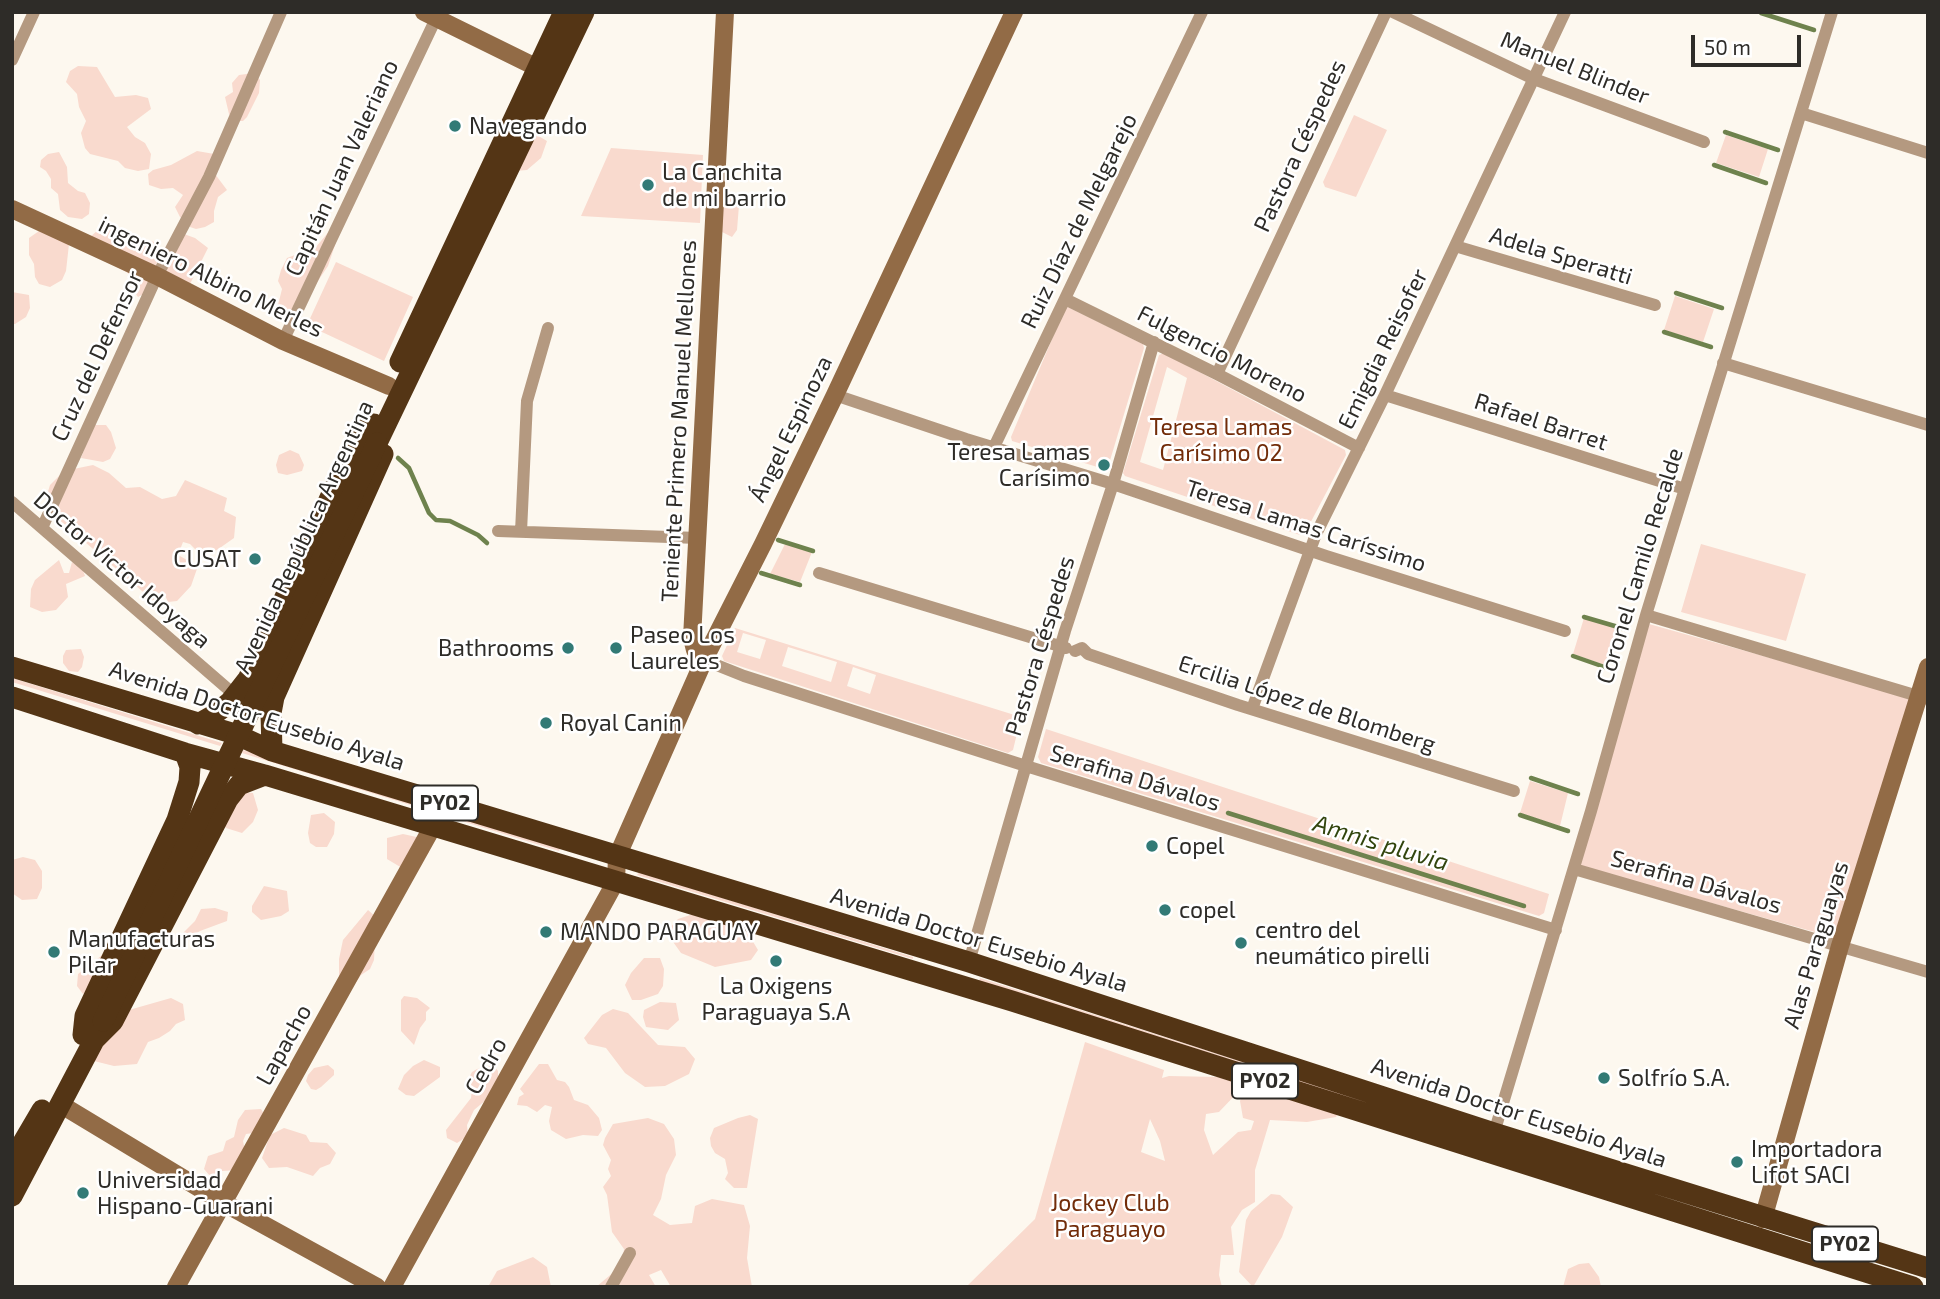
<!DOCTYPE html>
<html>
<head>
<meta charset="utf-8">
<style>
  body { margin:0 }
  #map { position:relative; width:1940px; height:1299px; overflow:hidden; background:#fdf8ef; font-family:"Exo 2",sans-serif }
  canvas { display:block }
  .frame { position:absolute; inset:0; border:14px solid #2e2c28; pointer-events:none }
  .scale { position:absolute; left:1691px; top:35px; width:110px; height:32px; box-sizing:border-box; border:4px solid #2e2c28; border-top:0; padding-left:9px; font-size:21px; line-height:24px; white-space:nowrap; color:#2e2c28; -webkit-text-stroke:5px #fff; paint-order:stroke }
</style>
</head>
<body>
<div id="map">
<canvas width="1940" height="1299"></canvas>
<div class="frame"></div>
<div class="scale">50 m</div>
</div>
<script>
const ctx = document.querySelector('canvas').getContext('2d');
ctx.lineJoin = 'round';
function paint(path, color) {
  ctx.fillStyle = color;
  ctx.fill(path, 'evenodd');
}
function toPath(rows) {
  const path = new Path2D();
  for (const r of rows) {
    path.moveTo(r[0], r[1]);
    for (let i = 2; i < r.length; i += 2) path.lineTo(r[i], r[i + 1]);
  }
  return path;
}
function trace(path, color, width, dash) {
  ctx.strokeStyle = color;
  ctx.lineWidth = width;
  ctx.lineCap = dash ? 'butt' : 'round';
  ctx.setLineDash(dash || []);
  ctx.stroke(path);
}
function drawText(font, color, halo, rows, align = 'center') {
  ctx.font = font + ' "Exo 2",sans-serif';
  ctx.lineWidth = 5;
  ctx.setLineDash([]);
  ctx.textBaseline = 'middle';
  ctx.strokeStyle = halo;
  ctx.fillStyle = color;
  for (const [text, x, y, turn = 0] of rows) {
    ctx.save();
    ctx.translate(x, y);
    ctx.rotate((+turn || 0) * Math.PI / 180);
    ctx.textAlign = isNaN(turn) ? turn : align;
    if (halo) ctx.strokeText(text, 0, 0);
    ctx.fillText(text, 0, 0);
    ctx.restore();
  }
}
paint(toPath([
  [78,66,97,67,115,97,136,95,148,98,151,109,127,127,135,137,145,143,151,154,149,169,138,171,125,168,118,161,90,154,85,148,81,133,86,121,79,107,77,94,66,82,70,71],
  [254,73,260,80,259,93,247,117,243,121,234,121,229,114,225,97,233,92,232,83,239,75],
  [1354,115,1387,130,1356,197,1325,187,1323,182],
  [535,134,547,141,541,158,527,170,515,171],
  [1726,135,1768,149,1759,177,1716,163],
  [611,148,703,155,700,223,581,216],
  [197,151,220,155,215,174,227,190,218,197,214,211,214,222,205,227,196,229,190,227,180,217,175,207,183,195,173,188,161,189,149,185,148,174,153,170,171,165],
  [59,152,67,167,68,183,78,191,85,193,90,203,89,214,82,219,68,217,60,210,58,194,51,188,51,179,46,171,40,167,41,160,48,154],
  [721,197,732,198,739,205,737,230,732,237,720,231],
  [331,229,336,242,328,266,297,312,286,312,278,305,282,289,278,281,281,270,287,258,316,247],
  [98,230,112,230,158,243,160,253,147,292,138,297,133,290,133,281,128,273,113,265,90,237],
  [39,231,69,244,66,271,62,280,50,287,39,284,35,277,34,264,29,255,29,238],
  [184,234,195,238,208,248,186,292,173,291,165,264],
  [336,262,413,297,384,361,307,325],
  [12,292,29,295,30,308,26,317,15,324,12,324],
  [1675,296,1714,309,1703,342,1664,330],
  [1068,307,1143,344,1144,348,1108,467,1104,469,1012,441,1011,437,1065,308],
  [1164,353,1345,450,1346,455,1305,533,1300,535,1125,476,1123,473,1159,355],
  [1167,367,1187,378,1163,470,1140,462],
  [93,425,106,425,111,432,116,448,110,459,103,462,81,458],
  [290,450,299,454,304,465,302,471,287,475,278,473,276,465,279,455],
  [93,465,109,473,126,488,140,487,162,499,176,496,185,480,227,498,224,511,236,517,234,538,217,550,201,555,190,544,183,542,178,555,198,566,191,586,177,601,168,602,163,591,157,604,49,511,46,498,50,485,64,471],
  [785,544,812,552,800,582,770,574],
  [1701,544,1806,574,1786,641,1681,612],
  [59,560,64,573,69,573,72,562,82,568,85,576,66,584,68,597,56,610,42,612,30,607,31,589,35,580],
  [1584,618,1616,628,1605,665,1573,654],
  [1649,624,1910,697,1836,938,1580,866],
  [735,628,1021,717,1013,750,1008,753,724,661,722,656],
  [743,633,766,640,760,659,737,652],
  [788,647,837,662,831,682,782,666],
  [853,667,876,675,870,694,847,686],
  [81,649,84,657,82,667,78,672,69,671,63,663,63,656,66,650],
  [12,678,222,743,220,746,12,682],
  [1046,729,1549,894,1544,913,1539,916,1041,763,1038,757],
  [243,750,560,847,560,849,559,851,242,753],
  [1530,781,1568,793,1560,826,1520,813],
  [235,792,253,793,258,810,253,822,242,833,226,828,221,822],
  [324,813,335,822,334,834,327,847,316,847,310,843,308,833,311,815],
  [403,834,421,838,429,852,417,864,402,868,387,859,387,838],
  [23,857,35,860,42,871,42,888,37,899,22,900,12,893,12,860],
  [639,872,913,957,913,959,637,875],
  [264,886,287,891,289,911,281,916,261,920,252,912,252,906],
  [215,908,228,912,227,921,200,931,176,947,175,941,195,921,201,909],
  [368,910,376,917,374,960,370,969,361,975,352,988,339,983,339,959,343,940],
  [693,914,746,930,758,950,751,960,715,967,681,953,666,932,678,919],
  [106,952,89,989,83,994,77,986,78,974],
  [644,958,660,958,664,969,663,986,658,994,641,1000,632,1000,625,985,631,973],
  [980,978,1452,1129,1342,1109,1336,1117,1307,1122,1270,1120,1255,1170,1255,1202,1242,1210,1231,1227,1234,1255,1221,1255,1219,1275,1222,1287,966,1287,1035,1219,1085,1042,1164,1070,1162,1078,1169,1076,1218,1077,1234,1082,1239,1091,1219,1112,1206,1114,1204,1130,1213,1155,1238,1132,1251,1130,1254,1121,1243,1118,1240,1101,1242,1096,1254,1089,1281,1086,979,981],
  [1150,1119,1160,1141,1165,1161,1141,1152],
  [404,996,417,998,430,1008,426,1012,426,1020,420,1028,414,1045,401,1031,401,1000],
  [171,998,183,1004,185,1020,176,1024,170,1031,159,1038,148,1042,137,1064,114,1066,82,1058,129,1010],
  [660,1002,676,1003,679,1020,668,1030,646,1027,643,1017,644,1010],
  [613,1009,628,1013,658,1045,685,1047,695,1059,689,1074,665,1086,645,1087,625,1073,606,1048,588,1044,584,1038,602,1015],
  [424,1060,440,1067,440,1077,414,1096,406,1095,398,1089,404,1075,413,1066],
  [539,1064,548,1064,557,1080,565,1082,569,1087,574,1100,588,1105,599,1118,602,1130,598,1136,583,1135,566,1139,551,1130,549,1121,552,1107,545,1105,537,1112,527,1106,517,1105,519,1097,524,1094,520,1089],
  [328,1065,334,1070,334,1075,321,1087,316,1090,311,1089,306,1081,308,1075,314,1068],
  [493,1065,498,1071,498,1081,486,1100,474,1110,467,1125,468,1136,457,1143,447,1138,446,1130,471,1098,472,1089,466,1083,472,1072,477,1069],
  [261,1109,265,1116,253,1133,246,1134,243,1141,245,1151,238,1170,222,1171,218,1176,210,1176,204,1169,208,1156,223,1151,226,1141,234,1137,238,1120,245,1110],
  [750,1115,758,1119,747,1188,734,1188,725,1179,728,1173,725,1159,715,1153,711,1146,710,1138,714,1128,738,1118],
  [648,1118,664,1124,674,1139,676,1155,666,1175,661,1199,653,1215,670,1225,692,1223,695,1206,712,1199,744,1205,750,1226,747,1258,752,1287,671,1287,661,1270,649,1275,656,1287,596,1287,622,1265,624,1249,612,1232,607,1195,603,1187,611,1176,608,1169,611,1160,603,1145,605,1138,613,1124],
  [284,1128,306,1135,310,1142,327,1143,336,1153,330,1164,320,1168,313,1176,287,1167,269,1168,262,1158,270,1135],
  [1271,1194,1280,1195,1293,1207,1282,1237,1253,1287,1239,1272,1246,1220,1251,1211],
  [533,1257,547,1267,551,1287,488,1287,497,1271],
  [1589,1263,1599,1277,1601,1287,1563,1287,1568,1269,1579,1264]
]), '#f9dace');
trace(toPath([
  [1761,13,1814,30],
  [1725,132,1778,150],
  [1714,165,1766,183],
  [1676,293,1722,308],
  [1664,332,1711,347],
  [398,458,409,468,429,513,436,520,450,521,478,535,487,543],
  [778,540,813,551],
  [761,573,800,585],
  [1584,617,1625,629],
  [1573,656,1613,670],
  [1531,778,1578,794],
  [1228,813,1524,906],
  [1520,815,1568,831]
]), '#6e824d', 4.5);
trace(toPath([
  [1393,12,1534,79,1704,142],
  [12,60,34,12],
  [1801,113,1928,153],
  [1455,246,1655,305],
  [1065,299,1217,374,1359,448],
  [283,341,439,12],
  [1723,363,1928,425],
  [1217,374,1386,12],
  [835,395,966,439,1113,484,1326,556,1565,631],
  [1385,395,1685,489],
  [994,447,1202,12],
  [12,502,236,696],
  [42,528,157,276,209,177,281,12],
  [498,531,698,538],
  [521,532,527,401,548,328],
  [819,573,1066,648],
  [1646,615,1928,699],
  [1075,651,1082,648,1088,654,1238,705,1514,791],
  [704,660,744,676,1026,766,1556,930],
  [1252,709,1316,534,1385,395,1565,12],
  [1574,869,1928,972],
  [969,962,1065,631,1113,484,1154,342],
  [1494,1133,1591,811,1646,615,1832,12],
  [611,1287,630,1253]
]), '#b49980', 12);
trace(toPath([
  [424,12,550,74],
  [12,209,157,276,283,341,389,386],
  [704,660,695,650,692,638,725,12],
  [60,1104,224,1203,377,1287],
  [1763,1219,1840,946,1928,667],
  [176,1287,433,826],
  [392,1287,616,881,617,857,704,660,763,544,835,395,1014,12]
]), '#926b46', 18);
trace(toPath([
  [400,362,564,12],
  [377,443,584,12],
  [12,667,235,734,272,751,969,962,1494,1133,1928,1268],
  [12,697,185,753,265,775,1012,1001,1913,1287],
  [198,724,212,716,230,702,248,679,357,438,366,428,374,424],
  [272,751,271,713,274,697,383,454],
  [83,1035,85,1016,177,820,189,782,190,767,185,753],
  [95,1039,113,1021,228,799,239,785,265,775],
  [12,1161,42,1110],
  [12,1196,101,1027]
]), '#543515', 21);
trace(toPath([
  [103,1021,377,443]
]), '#543515', 21);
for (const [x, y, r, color] of [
  [455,126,7,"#327a76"],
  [648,185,7,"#327a76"],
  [1104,465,7,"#327a76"],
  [255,559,7,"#327a76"],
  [568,648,7,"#327a76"],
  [616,648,7,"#327a76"],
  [546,723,7,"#327a76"],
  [1152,846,7,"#327a76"],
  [1165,910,7,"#327a76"],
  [546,932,7,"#327a76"],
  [1241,943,7,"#327a76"],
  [54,952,7,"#327a76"],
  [776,961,7,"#327a76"],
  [1604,1078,7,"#327a76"],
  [1737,1162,7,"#327a76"],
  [83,1193,7,"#327a76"]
]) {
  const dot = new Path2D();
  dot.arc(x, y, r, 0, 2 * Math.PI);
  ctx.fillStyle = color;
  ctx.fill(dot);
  trace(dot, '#fff', 2.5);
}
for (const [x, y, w] of [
  [445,803,66],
  [1265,1081,66],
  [1845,1244,66]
]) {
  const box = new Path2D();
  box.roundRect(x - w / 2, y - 17.5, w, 35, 5);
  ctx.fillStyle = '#fff';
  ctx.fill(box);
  trace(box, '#2e2c28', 2);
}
drawText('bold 21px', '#2e2c28', null, [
  ["PY02",445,803],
  ["PY02",1265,1081],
  ["PY02",1845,1244]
]);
drawText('23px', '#2e2c28', '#fff', [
  ["Manuel Blinder",1575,68,22],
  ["Pastora Céspedes",1300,146,-65],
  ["Capitán Juan Valeriano",342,168,-65],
  ["Ruiz Díaz de Melgarejo",1079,221,-64],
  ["Adela Speratti",1561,256,17],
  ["ingeniero Albino Merles",211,277,26],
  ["Emigdia Reisofer",1383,349,-64],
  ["Fulgencio Moreno",1222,354,27],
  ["Cruz del Defensor",97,356,-65],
  ["Teniente Primero Manuel Mellones",679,421,-87],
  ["Rafael Barret",1541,422,18],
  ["Ángel Espinoza",791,429,-64],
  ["Teresa Lamas Caríssimo",1306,526,18],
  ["Avenida República Argentina",304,537,-65],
  ["Coronel Camilo Recalde",1640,566,-73],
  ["Doctor Victor Idoyaga",122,570,41],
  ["Pastora Céspedes",1040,646,-73],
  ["Ercilia López de Blomberg",1307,704,18],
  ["Avenida Doctor Eusebio Ayala",257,716,18],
  ["Serafina Dávalos",1135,778,17],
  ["Serafina Dávalos",1696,882,16],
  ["Avenida Doctor Eusebio Ayala",979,940,17],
  ["Alas Paraguayas",1816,945,-73],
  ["Lapacho",284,1045,-61],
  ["Cedro",486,1066,-61],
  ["Avenida Doctor Eusebio Ayala",1519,1113,18]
]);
drawText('23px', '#2e2c28', '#fff', [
  ["Navegando",469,126],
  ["La Canchita",662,172],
  ["de mi barrio",662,198],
  ["Teresa Lamas",1090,452,"right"],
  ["Carísimo",1090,478,"right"],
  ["CUSAT",241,559,"right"],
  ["Paseo Los",630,635],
  ["Laureles",630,661],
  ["Bathrooms",554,648,"right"],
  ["Royal Canin",560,723],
  ["Copel",1166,846],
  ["copel",1179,910],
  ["centro del",1255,930],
  ["neumático pirelli",1255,956],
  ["MANDO PARAGUAY",560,932],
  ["Manufacturas",68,939],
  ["Pilar",68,965],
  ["La Oxigens",776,986,"center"],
  ["Paraguaya S.A",776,1012,"center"],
  ["Solfrío S.A.",1618,1078],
  ["Importadora",1751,1149],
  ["Lifot SACI",1751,1175],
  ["Universidad",97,1180],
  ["Hispano-Guarani",97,1206]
], 'left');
drawText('23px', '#722c09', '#fff', [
  ["Teresa Lamas",1221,427],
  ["Carísimo 02",1221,453],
  ["Jockey Club",1110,1203],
  ["Paraguayo",1110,1229]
]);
drawText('italic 24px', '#32450e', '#fff', [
  ["Amnis pluvia",1381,843,17]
]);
</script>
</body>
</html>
